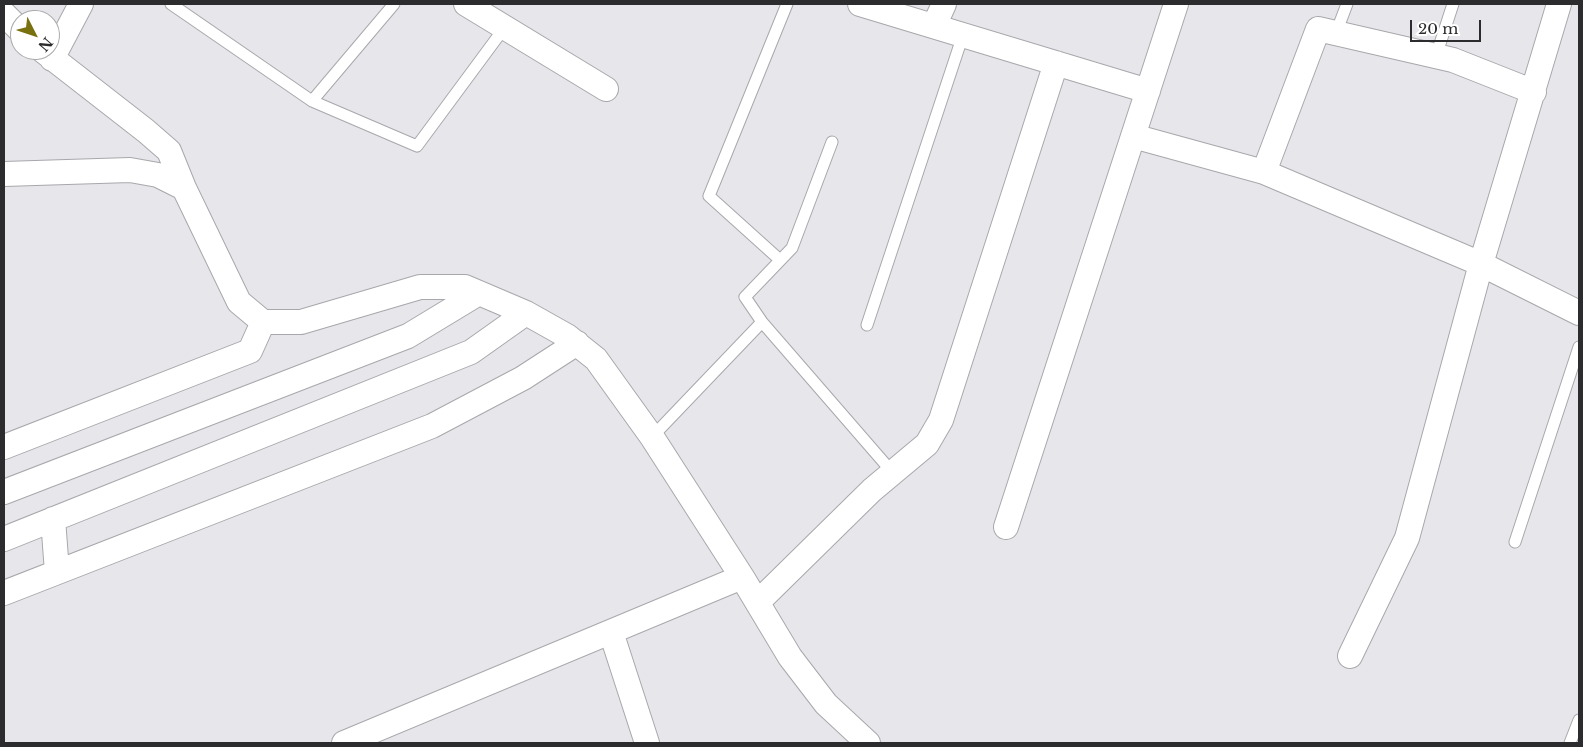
<!DOCTYPE html>
<html>
<head>
<meta charset="utf-8">
<style>
  body { margin:0 }
  #map { position:relative; width:1583px; height:747px; overflow:hidden; background:#e6e6eb; font-family:"Libre Baskerville",serif }
  canvas { display:block }
  .frame { position:absolute; inset:0; border:5px solid #2c2c2e; pointer-events:none }
  .north { position:absolute; left:10px; top:10px; width:50px; height:50px; box-sizing:border-box; background:#fff; border:1px solid #ababab; border-radius:50%; rotate:131deg; font-size:14px; font-weight:700; line-height:20px; text-align:center; color:#2c2c2e }
  .north::after { content:''; display:block; margin:auto; width:18px; height:22px; background:#797010; clip-path:polygon(50% 0,100% 100%,50% 72%,0 100%) }
  .scale { position:absolute; left:1410px; top:20px; width:71px; height:22px; box-sizing:border-box; border:2px solid #2c2c2e; border-top:0; padding-left:6px; font-size:15px; line-height:18px; white-space:nowrap; color:#2c2c2e; -webkit-text-stroke:4px #fff; paint-order:stroke }
</style>
</head>
<body>
<div id="map">
<canvas width="1583" height="747"></canvas>
<div class="frame"></div>
<div class="north">N</div>
<div class="scale">20 m</div>
</div>
<script>
const ctx = document.querySelector('canvas').getContext('2d');
ctx.lineJoin = 'round';
function toPath(rows) {
  const path = new Path2D();
  for (const r of rows) {
    path.moveTo(r[0], r[1]);
    for (let i = 2; i < r.length; i += 2) path.lineTo(r[i], r[i + 1]);
  }
  return path;
}
function trace(path, color, width, dash) {
  ctx.strokeStyle = color;
  ctx.lineWidth = width;
  ctx.lineCap = dash ? 'butt' : 'round';
  ctx.setLineDash(dash || []);
  ctx.stroke(path);
}
const service = toPath([
  [171,4,312,101,417,146,505,27],
  [1336,33,1347,4],
  [1436,56,1453,4],
  [312,101,394,4],
  [780,260,709,196,787,4],
  [762,322,893,473],
  [867,325,963,35],
  [652,437,762,322,745,297,792,248,832,142],
  [1515,542,1579,347],
  [1570,743,1579,720]
]);
const minor = toPath([
  [466,4,606,89],
  [860,4,1148,91],
  [4,14,20,30],
  [934,26,944,4],
  [42,50,146,131,169,151,184,188],
  [52,59,81,4],
  [1133,136,1264,172,1481,264,1579,313],
  [1264,172,1318,29,1453,60,1534,92],
  [4,174,130,170,158,175,184,188,239,302,263,322,301,322,420,287,465,287,526,313,567,336,596,359,652,437,742,577,790,657,826,704,868,743],
  [4,447,250,351,263,322],
  [4,492,408,336,479,293],
  [53,519,57,572],
  [1006,527,1176,4],
  [4,539,471,352,526,313],
  [4,593,432,426,523,378,577,343],
  [758,602,872,490,927,444,941,420,1056,63],
  [611,632,647,743],
  [1350,656,1407,538,1481,264,1559,4],
  [344,743,742,577]
]);
trace(service, '#a8a8ac', 13);
trace(minor, '#a8a8ac', 26);
trace(service, '#fff', 11);
trace(minor, '#fff', 24);
</script>
</body>
</html>
